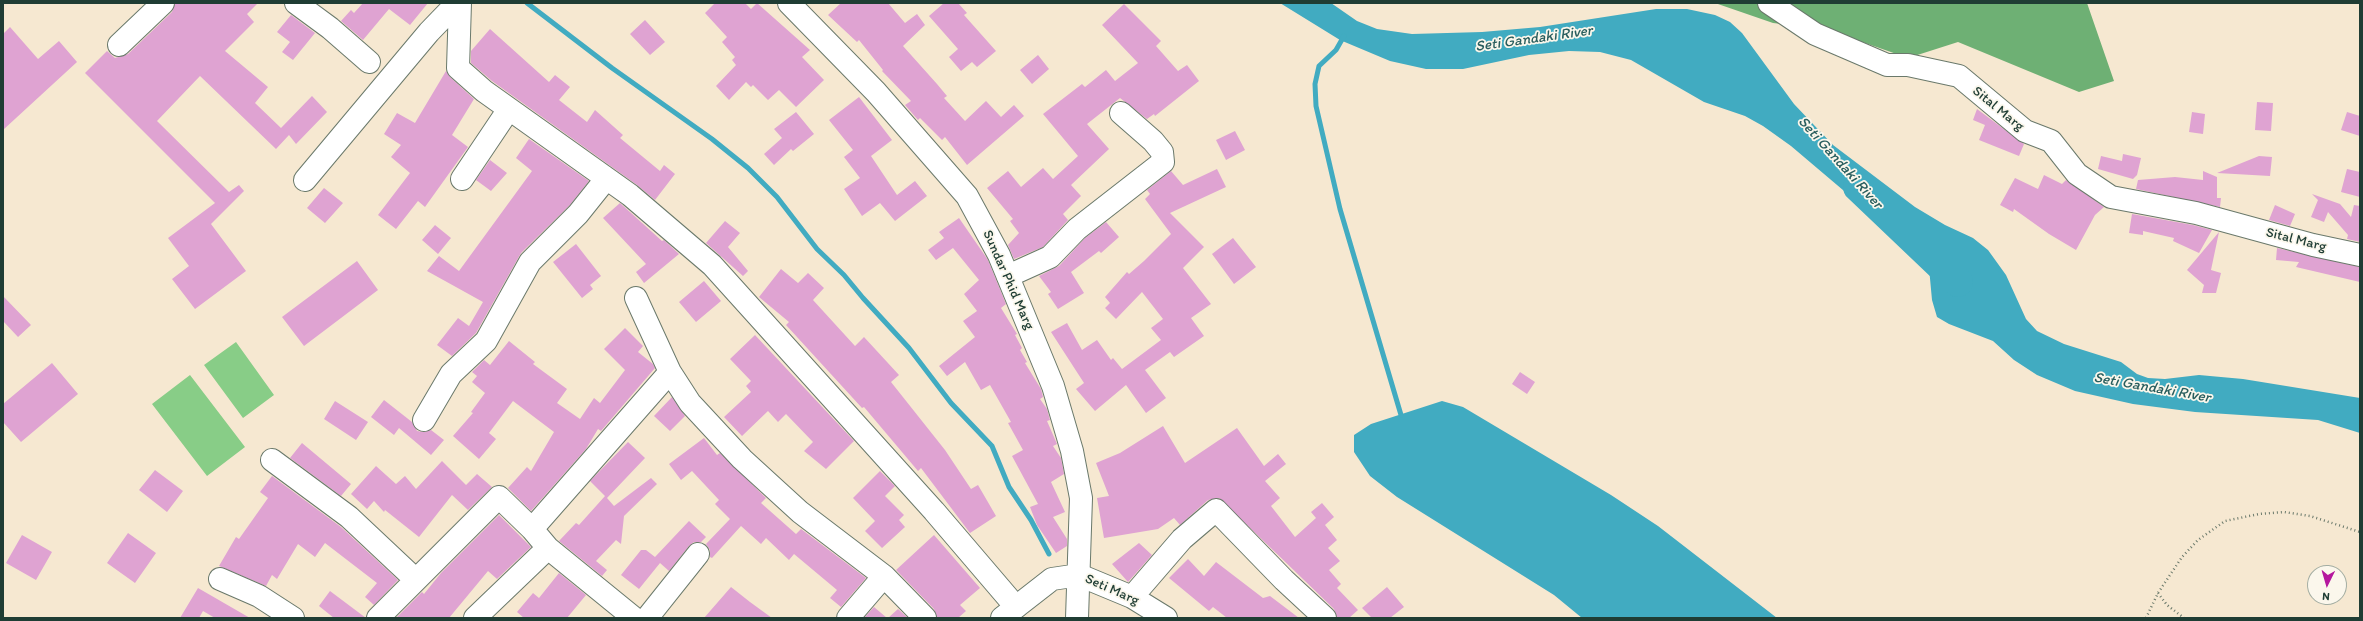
<!DOCTYPE html>
<html>
<head>
<meta charset="utf-8">
<style>
  body { margin:0 }
  #map { position:relative; width:2363px; height:621px; overflow:hidden; background:#f6e8d1; font-family:Itim,sans-serif }
  canvas { display:block }
  .frame { position:absolute; inset:0; border:4px solid #1f3d34; pointer-events:none }
  .north { position:absolute; left:2307px; top:565px; width:40px; height:40px; box-sizing:border-box; background:#fbf7ec; border:1px solid #a3ada2; border-radius:50%; rotate:185deg; font-size:11px; font-weight:700; line-height:16px; text-align:center; color:#1f3d34 }
  .north::after { content:''; display:block; margin:auto; width:14px; height:18px; background:#b5179e; clip-path:polygon(50% 0,100% 100%,50% 72%,0 100%) }
</style>
</head>
<body>
<div id="map">
<canvas width="2363" height="621"></canvas>
<div class="frame"></div>
<div class="north">N</div>
</div>
<script>
const ctx = document.querySelector('canvas').getContext('2d');
ctx.lineJoin = 'round';
function paint(path, color) {
  ctx.fillStyle = color;
  ctx.fill(path, 'evenodd');
}
function toPath(rows) {
  const path = new Path2D();
  for (const r of rows) {
    path.moveTo(r[0], r[1]);
    for (let i = 2; i < r.length; i += 2) path.lineTo(r[i], r[i + 1]);
  }
  return path;
}
function trace(path, color, width, dash) {
  ctx.strokeStyle = color;
  ctx.lineWidth = width;
  ctx.lineCap = dash ? 'butt' : 'round';
  ctx.setLineDash(dash || []);
  ctx.stroke(path);
}
function drawText(font, color, halo, rows, align = 'center') {
  ctx.font = font + ' Itim,sans-serif';
  ctx.lineWidth = 3.5;
  ctx.setLineDash([]);
  ctx.textBaseline = 'middle';
  ctx.strokeStyle = halo;
  ctx.fillStyle = color;
  for (const [text, x, y, turn = 0] of rows) {
    ctx.save();
    ctx.translate(x, y);
    ctx.rotate((+turn || 0) * Math.PI / 180);
    ctx.textAlign = isNaN(turn) ? turn : align;
    if (halo) ctx.strokeText(text, 0, 0);
    ctx.fillText(text, 0, 0);
    ctx.restore();
  }
}
paint(toPath([
  [236,342,274,395,243,418,204,365],
  [190,375,245,447,207,476,152,404]
]), '#88cd87');
paint(toPath([
  [1715,3,2087,3,2114,81,2079,92,1958,42,1908,58,1825,29,1773,23]
]), '#6eb074');
paint(toPath([
  [1280,3,1331,3,1357,21,1377,29,1412,34,1482,32,1540,27,1656,9,1687,9,1715,15,1730,22,1742,33,1794,104,1833,145,1915,207,1945,225,1973,238,1988,250,2006,275,2026,319,2037,331,2064,344,2121,362,2137,374,2148,378,2165,379,2199,375,2243,379,2360,398,2360,433,2318,420,2195,412,2133,404,2075,391,2037,375,2014,360,1993,341,1949,324,1937,317,1932,300,1927,246,1924,239,1918,233,1850,196,1791,146,1763,126,1745,116,1704,102,1631,60,1600,52,1569,51,1529,55,1463,69,1426,69,1390,61,1340,40],
  [1442,401,1463,407,1611,495,1658,526,1777,618,1582,618,1554,595,1397,497,1370,476,1354,452,1354,435,1371,424]
]), '#41abc1');
trace(toPath([
  [527,3,612,68,712,139,748,168,777,197,817,249,844,275,863,298,909,348,951,403,992,446,1009,487,1031,520,1049,554],
  [1344,36,1336,50,1319,66,1315,84,1316,106,1340,209,1401,415]
]), '#41abc1', 5);
trace(toPath([
  [1858,187,1958,282]
]), '#41abc1', 30);
paint(toPath([
  [175,3,258,3,247,14,254,22,225,51,268,87,255,103,281,128,312,96,327,112,296,144,289,135,276,149,200,76,157,121,229,192,239,185,244,191,211,224,246,271,195,309,172,279,189,266,168,238,215,203,85,73,107,51,115,58,128,54,172,12],
  [363,3,428,3,410,25,389,9,363,40,341,21,351,10,354,13],
  [715,3,745,3,751,9,757,3,810,50,802,57,824,80,796,107,779,90,768,100,753,85,751,87,746,82,729,100,716,86,736,65,732,60,735,57,722,42,727,37,705,13],
  [841,3,888,3,905,23,917,14,925,25,903,46,937,84,947,96,944,98,965,121,986,101,1001,117,1014,105,1024,116,967,165,945,137,942,140,920,118,918,120,905,105,911,101,882,71,883,70,859,40,857,42,828,15],
  [944,3,958,3,967,13,964,15,996,51,977,67,972,62,961,71,949,57,958,49,929,16],
  [1124,4,1161,41,1156,46,1178,71,1187,65,1199,81,1155,116,1154,114,1147,119,1120,98,1087,124,1109,149,1071,185,1081,196,1063,214,1068,220,1043,247,1014,259,1008,245,1019,233,1010,221,1013,219,987,188,1008,171,1021,187,1043,168,1053,179,1078,156,1043,114,1082,84,1085,87,1106,70,1115,81,1138,63,1102,25],
  [291,15,315,33,293,60,282,52,290,42,277,32],
  [645,20,665,42,650,55,630,34],
  [10,27,38,59,59,41,77,62,3,130,3,34],
  [490,29,549,82,555,75,570,87,559,100,587,122,595,110,623,135,620,138,660,171,664,165,675,174,655,200,637,185,492,81,471,63,471,51],
  [1038,55,1049,69,1032,84,1020,70],
  [446,71,450,77,474,99,452,135,468,147,425,207,418,201,396,229,378,215,410,173,391,157,401,145,384,134,397,113,415,123],
  [859,97,892,140,871,156,897,195,915,181,927,196,895,221,880,203,862,216,844,189,860,178,844,157,853,150,829,120],
  [2257,102,2273,103,2271,131,2255,130],
  [1977,109,2024,144,2019,156,1979,140,1985,125,1973,120],
  [796,112,814,134,793,151,791,149,774,165,764,154,782,138,774,129],
  [2192,112,2205,114,2203,134,2189,132],
  [2347,112,2360,116,2360,136,2341,130],
  [1235,131,1245,150,1226,160,1216,140],
  [529,139,589,181,569,206,521,253,476,333,452,356,437,345,458,318,469,326,483,302,427,271,439,256,459,271,532,171,516,158],
  [2123,154,2141,158,2137,175,2133,179,2098,169,2101,156,2122,161],
  [2259,156,2272,157,2270,176,2217,173],
  [490,160,507,173,491,191,476,180],
  [1217,169,1226,187,1170,213,1204,247,1183,268,1211,304,1191,318,1204,336,1174,357,1170,352,1145,370,1166,398,1146,413,1126,385,1095,411,1076,389,1084,383,1051,332,1067,323,1082,350,1097,340,1111,360,1113,358,1122,369,1161,340,1151,328,1163,319,1142,292,1116,319,1105,308,1110,303,1105,297,1127,272,1129,274,1144,261,1171,234,1145,199,1150,194,1147,190,1171,171,1183,185],
  [2347,169,2360,172,2360,197,2341,192],
  [2203,171,2217,177,2217,198,2221,198,2220,207,2136,189,2138,180,2175,177,2203,180],
  [2044,175,2062,184,2066,180,2104,207,2095,215,2076,250,2049,234,2014,209,2013,212,2000,205,2015,178,2038,189],
  [324,188,343,203,325,223,307,208],
  [2312,194,2340,204,2351,217,2354,205,2360,206,2360,242,2347,239,2348,235,2328,212,2324,222,2311,217,2318,200],
  [620,203,662,241,664,240,679,254,644,283,636,272,646,264,603,218],
  [2275,205,2295,214,2290,226,2269,220],
  [2132,214,2193,225,2212,230,2199,253,2173,241,2174,238,2143,231,2143,235,2129,233],
  [959,218,988,260,1006,304,1001,308,1017,334,1015,335,1022,348,1020,350,1027,362,1025,363,1041,389,1043,397,1040,399,1047,409,1050,420,1047,421,1057,444,1053,446,1061,458,1064,474,1051,482,1065,512,1053,517,1067,539,1067,546,1056,553,1037,525,1030,507,1038,504,1012,456,1023,450,1008,423,1011,422,990,385,981,390,965,362,947,376,939,366,975,337,963,321,977,311,964,294,979,280,953,248,936,260,928,250,944,238,939,232],
  [725,221,740,233,728,247,748,271,743,276,706,243],
  [1106,222,1119,237,1101,253,1099,251,1071,272,1084,293,1058,309,1048,294,1051,292,1039,276,1059,266,1085,238],
  [435,225,451,238,438,254,422,240],
  [2219,232,2211,270,2221,273,2216,293,2202,293,2204,285,2187,270],
  [1233,238,1256,267,1234,284,1212,254],
  [576,244,601,276,590,285,593,289,582,298,553,262],
  [2277,248,2360,267,2360,282,2296,267,2299,262,2276,260],
  [357,261,378,290,304,346,282,317],
  [781,269,798,283,808,273,824,288,813,300,855,346,864,337,899,375,891,382,945,450,971,489,978,485,996,516,970,533,921,468,918,471,864,407,862,408,786,325,789,322,759,297],
  [704,281,721,301,696,322,679,302],
  [3,296,31,325,18,337,3,321],
  [625,328,643,346,638,352,653,364,655,368,601,431,598,429,586,449,531,511,508,488,527,467,531,471,554,432,513,401,489,433,496,439,479,459,453,436,473,413,471,412,485,393,472,382,477,376,472,372,484,360,490,365,509,341,535,362,533,364,567,389,557,403,580,419,594,398,600,403,625,370,604,349],
  [755,335,854,441,826,469,804,451,813,442,786,414,778,422,768,411,742,436,724,417,751,392,746,386,751,381,730,359],
  [52,363,78,394,21,442,3,422,3,404],
  [1520,372,1535,382,1527,394,1512,384],
  [672,397,685,416,670,431,654,416],
  [384,400,412,422,417,431,424,432,431,430,444,440,431,455,399,428,394,435,371,417],
  [335,401,368,422,356,440,324,419],
  [1163,426,1185,463,1237,428,1264,466,1278,454,1286,464,1265,481,1280,498,1271,506,1295,537,1316,518,1311,512,1322,503,1334,517,1325,525,1337,540,1328,548,1340,561,1329,570,1341,584,1337,588,1358,610,1349,618,1337,618,1334,609,1219,498,1208,500,1180,525,1174,518,1158,529,1104,538,1097,498,1109,496,1096,463,1120,453],
  [704,438,717,455,720,453,766,498,761,503,796,534,801,529,866,578,841,607,830,598,837,590,794,554,789,560,766,538,761,544,741,526,712,558,710,557,710,550,706,544,730,519,715,504,719,500,692,471,681,480,669,464],
  [628,442,645,458,607,498,614,506,651,478,657,484,624,516,621,544,616,540,596,561,607,570,602,576,559,541,576,523,579,525,605,496,590,481],
  [302,443,351,484,341,496,290,458],
  [442,461,466,485,477,474,492,487,468,510,452,495,419,537,385,510,384,512,374,501,367,509,351,494,376,466,396,484,405,476,416,489],
  [155,470,183,491,167,512,139,490],
  [880,471,895,486,885,496,904,515,899,520,905,527,882,548,865,531,875,521,853,498],
  [272,476,341,527,398,580,374,605,365,597,377,583,325,543,315,557,298,544,277,579,272,575,266,586,219,566,236,537,239,539,268,498,260,492],
  [499,515,531,547,497,579,488,571,449,618,396,618,422,592,424,594,441,573],
  [689,521,706,537,701,542,694,542,689,546,669,571,660,563,639,589,621,575,641,550,646,550,655,557],
  [128,533,156,553,135,583,107,563],
  [22,535,52,552,36,580,6,563],
  [934,535,980,588,960,605,966,611,958,618,937,618,934,609,896,570],
  [1139,543,1152,555,1128,582,1112,564],
  [1188,559,1204,576,1216,562,1263,598,1270,596,1299,618,1227,618,1213,607,1209,611,1169,578],
  [559,573,586,595,567,618,524,618,517,612,533,593,539,598],
  [731,587,750,602,772,618,704,618],
  [1387,587,1404,607,1390,618,1372,618,1362,608],
  [198,588,250,618,215,618,203,611,199,618,180,618],
  [330,591,366,618,334,618,319,606],
  [874,607,887,618,864,618],
  [898,609,908,618,888,618]
]), '#dfa3d2');
const minor = toPath([
  [296,3,330,28,369,62],
  [460,3,458,68,484,91,630,195,712,265,934,511,1016,607],
  [1769,3,1815,34,1887,65,1908,65,1959,76,2025,131,2051,141,2077,174,2111,197,2196,213,2313,245,2360,255],
  [119,45,163,3],
  [462,179,509,109],
  [305,180,429,32,457,3],
  [1008,276,1050,257,1077,229,1163,162,1162,152,1153,141,1121,113],
  [636,298,670,372,690,403,742,459,800,512,884,576,925,618],
  [424,420,451,374,486,341,530,262,578,214,606,179],
  [272,460,349,517,416,580],
  [548,548,634,618],
  [1079,575,1132,597,1166,618],
  [220,579,259,596,293,618],
  [1132,597,1182,539,1216,510,1284,580,1325,618],
  [378,618,499,497,532,529,670,372],
  [475,618,548,548,532,529],
  [647,618,698,554],
  [848,618,884,576]
]);
const major = toPath([
  [789,3,876,92,967,196,999,255,1053,386,1072,451,1081,498,1077,618],
  [1002,618,1052,579,1079,575]
]);
trace(minor, '#6a796b', 24);
trace(major, '#6a796b', 24);
trace(toPath([
  [2158,593,2167,605,2184,618],
  [2146,618,2158,593,2182,557,2198,540,2225,521,2259,514,2284,512,2310,516,2360,532]
]), '#6a796b', 2.5, [1, 3]);
trace(minor, '#fff', 22);
trace(major, '#fff', 22);
drawText('14px', '#1f3d34', '#fbf7ec', [
  ["Sital Marg",1998,109,39],
  ["Sital Marg",2296,240,14],
  ["Sundar Phid Marg",1008,280,66],
  ["Seti Marg",1112,590,24]
]);
drawText('italic 15px', '#295e5e', '#fbf7ec', [
  ["Seti Gandaki River",1534,39,-8],
  ["Seti Gandaki River",1840,163,48],
  ["Seti Gandaki River",2152,388,10]
]);
</script>
</body>
</html>
